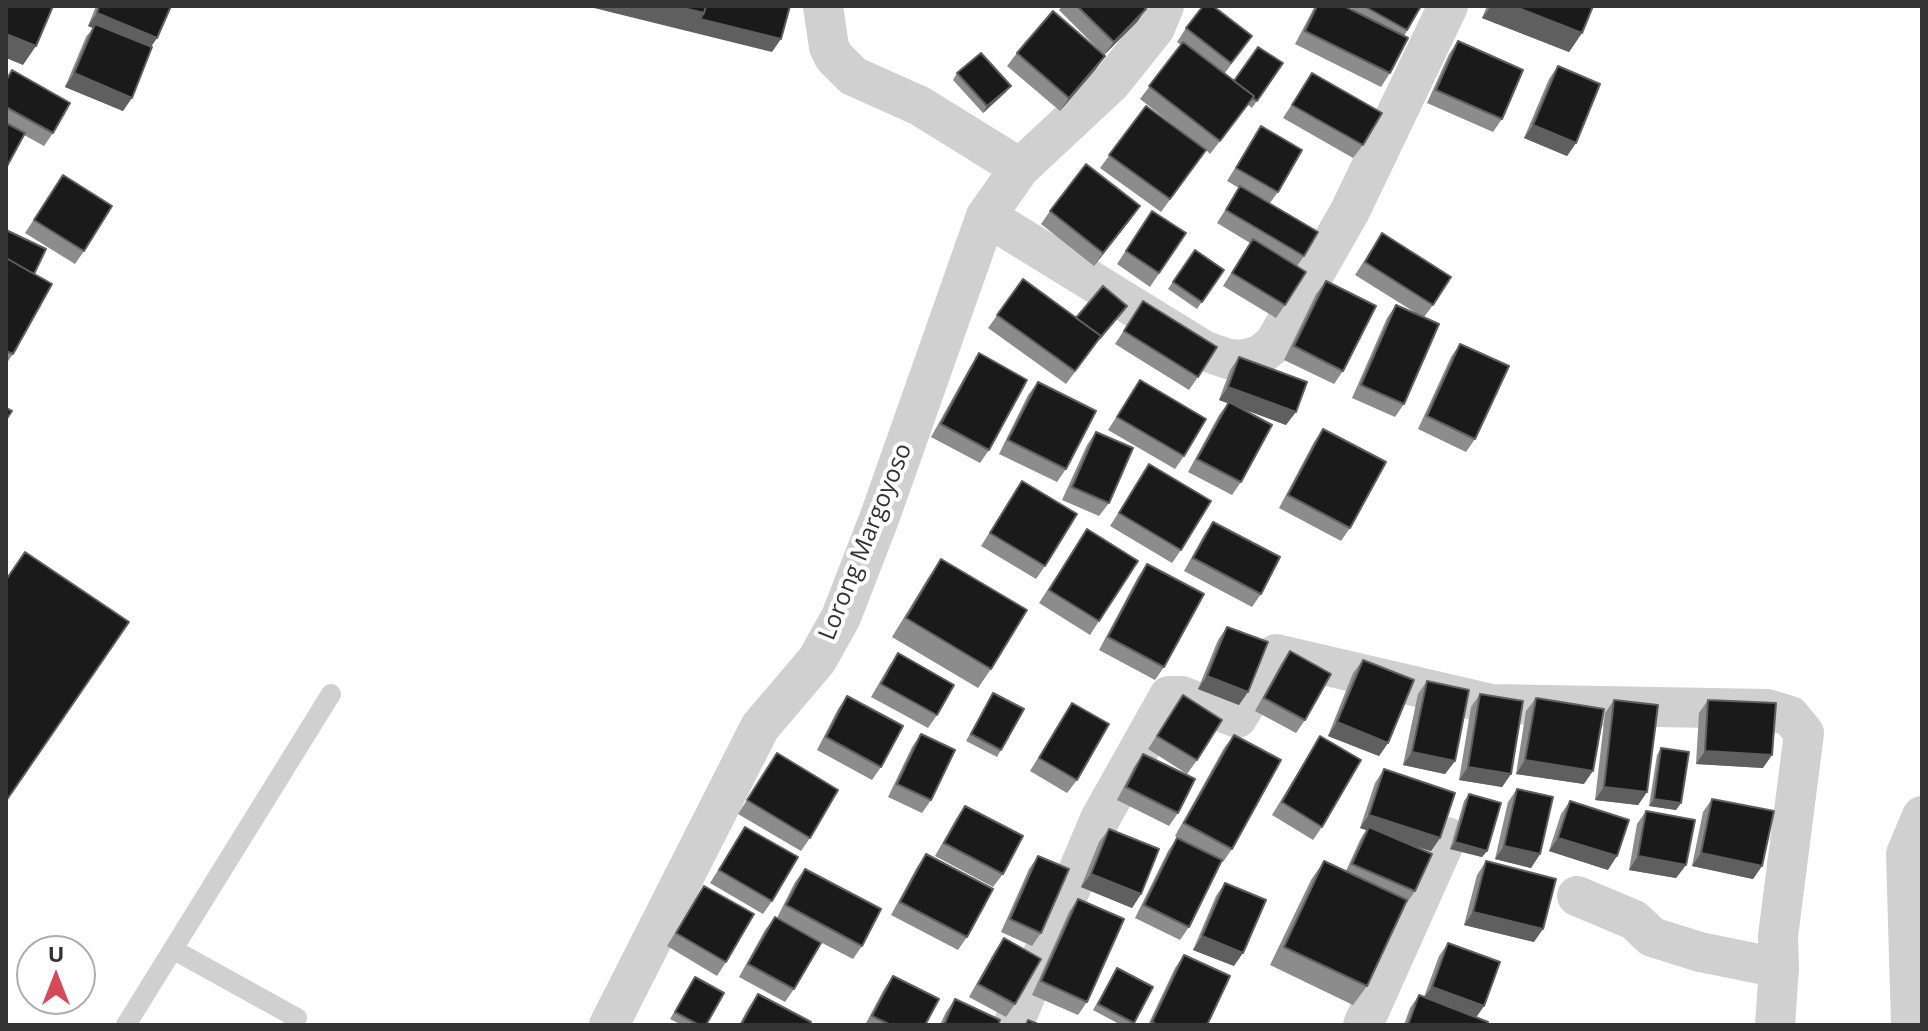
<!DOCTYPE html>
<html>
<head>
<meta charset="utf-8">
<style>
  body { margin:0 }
  #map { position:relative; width:1928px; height:1031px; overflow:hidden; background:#fff; font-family:"Open Sans",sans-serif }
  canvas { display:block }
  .frame { position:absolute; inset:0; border:8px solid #333; pointer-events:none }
  .north { position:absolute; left:16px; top:935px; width:80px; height:80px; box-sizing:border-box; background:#fff; border:2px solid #adadad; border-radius:50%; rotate:0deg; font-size:22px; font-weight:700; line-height:32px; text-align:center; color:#333 }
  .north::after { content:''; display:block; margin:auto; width:28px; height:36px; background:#d54a59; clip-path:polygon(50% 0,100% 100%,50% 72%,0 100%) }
</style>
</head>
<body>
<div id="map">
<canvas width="1928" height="1031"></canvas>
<div class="frame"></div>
<div class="north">U</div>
</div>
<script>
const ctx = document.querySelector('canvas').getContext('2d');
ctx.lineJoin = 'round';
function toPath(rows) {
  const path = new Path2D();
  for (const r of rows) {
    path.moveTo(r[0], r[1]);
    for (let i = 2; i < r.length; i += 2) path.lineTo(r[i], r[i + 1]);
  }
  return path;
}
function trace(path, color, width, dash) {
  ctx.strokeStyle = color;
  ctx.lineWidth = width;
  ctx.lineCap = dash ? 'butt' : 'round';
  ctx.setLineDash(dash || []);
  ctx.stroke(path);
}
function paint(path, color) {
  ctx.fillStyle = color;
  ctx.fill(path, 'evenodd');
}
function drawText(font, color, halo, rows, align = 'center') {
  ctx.font = font + ' "Open Sans",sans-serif';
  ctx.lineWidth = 8;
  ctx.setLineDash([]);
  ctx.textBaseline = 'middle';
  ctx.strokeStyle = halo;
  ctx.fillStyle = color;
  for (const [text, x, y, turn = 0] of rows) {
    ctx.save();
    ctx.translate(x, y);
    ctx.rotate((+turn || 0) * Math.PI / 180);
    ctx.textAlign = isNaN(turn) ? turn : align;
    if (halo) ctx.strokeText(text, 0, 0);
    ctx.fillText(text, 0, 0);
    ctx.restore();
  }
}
trace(toPath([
  [174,950,297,1018,293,1025],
  [126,1025,331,694]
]), '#d0d0d0', 20);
trace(toPath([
  [823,6,829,47,834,57,853,76,920,106,1020,168],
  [986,216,1205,351,1228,359,1242,360,1260,355,1274,344,1350,211,1448,6],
  [1577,896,1634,920,1652,937,1700,952,1779,968,1775,1025],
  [609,1025,760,727,817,660,841,617,879,519,986,216,1020,168,1111,83,1155,28,1164,6],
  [1013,1025,1100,819,1169,696,1182,696,1237,718,1276,654,1491,704,1767,709,1790,716,1804,733,1778,936,1779,968],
  [1363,1025,1447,837],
  [1911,1025,1906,854,1922,816]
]), '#d0d0d0', 40);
paint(toPath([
  [96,6,171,6,157,38,151,47,123,111,65,87,86,37,93,28,88,26],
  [1062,6,1143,6,1146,9,1137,22,1104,55,1059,10],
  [1315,6,1344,6,1351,10,1354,6,1421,6,1404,36,1390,73,1381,87,1295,44],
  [1487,6,1593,6,1582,33,1569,52,1482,18],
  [1186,28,1243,49,1224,74,1234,81,1283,63,1252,108,1248,105,1210,154,1206,150,1161,212,1100,168,1146,106,1186,135,1140,99,1181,45,1177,42],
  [1458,41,1502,119,1493,132,1427,103,1449,54],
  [1017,53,1105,56,1096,69,1060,111,1007,66],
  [1558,66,1576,143,1567,156,1524,138,1549,79],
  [12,70,53,133,44,146,24,135,6,168,6,79],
  [957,73,1006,92,983,113,953,80],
  [1312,73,1363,145,1353,158,1283,118],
  [1261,126,1278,192,1270,203,1304,256,1297,266,1285,305,1276,318,1223,286,1250,243,1217,223,1239,188,1227,181],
  [63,175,84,251,75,264,25,233],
  [1050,211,1131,219,1094,266,1041,224],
  [1152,211,1186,233,1150,287,1117,264],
  [6,230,34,274,13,354,6,364],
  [1382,233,1433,305,1424,317,1404,404,1395,417,1352,398,1387,318,1396,305,1416,313,1355,275],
  [1195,250,1224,270,1197,309,1168,289],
  [1023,279,1076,318,1122,313,1095,345,1066,384,988,328],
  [1326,281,1343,371,1334,384,1284,360,1316,294],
  [1143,301,1198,377,1189,390,1115,344],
  [1460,344,1475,439,1466,452,1418,429,1451,357],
  [979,353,989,450,980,463,931,437,970,367],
  [1239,357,1286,425,1238,407,1241,482,1232,495,1188,472,1219,415,1228,403,1219,400,1230,370],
  [1140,380,1184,456,1175,469,1108,430],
  [1038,382,1066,469,1057,482,999,454,1028,395],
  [1323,429,1350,528,1341,541,1279,508,1314,442],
  [1096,432,1109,503,1099,516,1062,500,1087,445],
  [1149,464,1181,550,1172,563,1110,526],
  [1022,481,1045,566,1036,579,981,546],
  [1213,522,1261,594,1252,607,1184,571,1204,535],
  [1087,529,1099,621,1090,635,1039,603],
  [941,559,991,669,978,688,892,637,928,578],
  [1147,564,1164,667,1155,680,1099,650,1138,577],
  [1227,627,1239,705,1198,689,1218,640],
  [1290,651,1305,720,1296,733,1255,711,1281,664],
  [898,653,937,715,928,728,871,697,889,666],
  [1363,660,1388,743,1379,756,1328,736,1353,673],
  [1427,681,1455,761,1445,774,1403,765,1418,694],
  [993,693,1001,750,997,757,966,741],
  [1480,694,1511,774,1502,787,1459,780,1471,707],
  [1183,695,1197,760,1187,774,1148,749],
  [847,696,881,767,872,780,817,750,838,709],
  [1536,698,1584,784,1516,774,1526,711],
  [1614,700,1647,792,1638,805,1595,800,1605,713],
  [1708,700,1763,768,1696,764,1699,713],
  [1072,703,1077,780,1067,793,1030,771],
  [921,734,931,800,922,813,888,797,912,747],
  [1234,735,1232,849,1223,862,1221,861,1189,927,1180,940,1135,918,1168,851,1177,838,1184,841,1175,836,1224,748],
  [1320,736,1322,827,1313,840,1272,815],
  [1661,748,1681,803,1676,810,1649,806,1657,755],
  [777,753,810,838,801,851,738,814],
  [1143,754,1178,813,1169,826,1117,800,1134,767],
  [1384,769,1440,838,1431,851,1408,844,1415,891,1406,904,1367,986,1353,1005,1270,965,1311,880,1324,861,1346,871,1360,840,1366,830,1360,828,1375,783],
  [1517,789,1540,854,1531,868,1495,859,1508,802],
  [1469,794,1487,851,1482,857,1450,849,1464,801],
  [1712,799,1762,866,1753,879,1692,866,1703,812],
  [1570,801,1608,870,1549,851,1561,814],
  [965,806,1003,874,993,887,935,856,956,819],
  [1646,811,1686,865,1676,878,1629,870,1637,824],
  [745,827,772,901,763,914,710,883],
  [1109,829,1141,894,1132,908,1081,887,1099,842],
  [926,854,967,937,958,950,891,915,917,867],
  [1038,856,1041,933,1032,946,1001,932,1029,869],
  [1486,861,1534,942,1464,925,1477,875],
  [805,869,862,946,853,959,797,930,794,989,785,1002,739,977,765,930,775,917,777,918,795,882],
  [1225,883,1234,966,1193,950,1216,896],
  [704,886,726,962,717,976,667,946],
  [1078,899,1087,1002,1078,1015,1032,995,1069,912],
  [1004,938,1015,1004,1006,1017,969,997,995,951],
  [1448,943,1484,1006,1476,1017,1487,1025,1404,1025,1410,1008,1419,995,1424,997,1439,956],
  [1184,955,1207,1025,1148,1025,1175,968],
  [1117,968,1153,987,1133,1025,1121,1025,1093,1010],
  [893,976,925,1025,865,1025,884,989],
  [695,977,706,1025,682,1025,670,1019],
  [758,994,809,1025,739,1025,749,1007],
  [955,999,998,1025,940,1025,946,1012]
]), '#8c8c8c');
paint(toPath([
  [596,6,675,6,704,13,781,39,772,52,594,8],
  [1491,6,1513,6,1582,33,1569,52,1482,18],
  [1146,9,1137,22,1104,55,1114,42],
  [97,13,157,38,148,51,95,24,93,28,88,26],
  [6,34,36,46,23,65,6,58],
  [1105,56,1096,69,1060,111,1069,98],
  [74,73,132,98,123,111,65,87],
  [1011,86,1006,92,983,113,987,106],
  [1533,125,1576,143,1567,156,1524,138],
  [1140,206,1131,219,1094,266,1103,253],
  [1228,387,1296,412,1286,425,1219,400],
  [1207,676,1248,692,1239,705,1198,689],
  [1337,722,1388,743,1379,756,1328,736],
  [1705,751,1772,755,1763,768,1696,764],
  [1412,752,1455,761,1445,774,1403,765],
  [1525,760,1593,771,1584,784,1516,774],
  [1468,767,1511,774,1502,787,1459,780],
  [1604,787,1647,792,1638,805,1595,800],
  [1654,799,1681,803,1676,810,1649,806],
  [1369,815,1440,838,1431,851,1367,831,1369,827,1366,830,1360,828],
  [1558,838,1617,856,1608,870,1549,851],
  [1455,842,1487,851,1482,857,1450,849],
  [1504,846,1540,854,1531,868,1495,859],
  [1701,853,1762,866,1753,879,1692,866],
  [1638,856,1686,865,1676,878,1629,870],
  [1091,874,1141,894,1132,908,1081,887],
  [1473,912,1543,929,1534,942,1464,925],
  [1202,936,1243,953,1234,966,1193,950],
  [1432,987,1484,1006,1475,1019,1422,1000]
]), '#5f5f5f');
const building = toPath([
  [6,6,53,6,36,46,6,34,6,6],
  [99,6,171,6,157,38,97,13,99,6],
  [675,6,706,6,704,13,675,6],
  [706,6,790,6,781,39,700,19,704,13,706,6],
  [1077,6,1143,6,1146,9,1114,42,1077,6],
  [1203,6,1213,6,1252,36,1231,63,1186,28,1203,6],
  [1317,6,1344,6,1408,38,1390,73,1305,31,1317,6],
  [1364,6,1421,6,1407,30,1364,6],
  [1513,6,1593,6,1582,33,1513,6],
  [1053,11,1105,56,1069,98,1017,53,1053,11],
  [95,24,152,47,132,98,74,73,95,24],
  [1458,41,1523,70,1502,119,1436,90,1458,41],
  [1183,42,1254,96,1220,141,1149,86,1183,42],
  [1258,47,1283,63,1257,101,1253,98,1254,96,1234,81,1258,47],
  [981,53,1011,86,987,106,957,73,981,53],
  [1558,66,1600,84,1576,143,1533,125,1558,66],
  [12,70,70,103,53,133,6,107,6,81,12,70],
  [1312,73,1382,113,1363,145,1292,105,1312,73],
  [1146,106,1206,150,1170,199,1109,155,1146,106],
  [6,123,25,133,6,168,6,123],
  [1261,126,1302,150,1278,192,1236,168,1261,126],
  [1086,164,1140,206,1103,253,1050,211,1086,164],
  [63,175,112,206,84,251,34,220,63,175],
  [1240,186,1318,232,1304,256,1226,210,1240,186],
  [1152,211,1186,233,1159,273,1126,251,1152,211],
  [6,230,46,249,34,274,6,258,6,230],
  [1382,233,1451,277,1433,305,1365,262,1382,233],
  [1253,239,1306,272,1285,305,1232,273,1253,239],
  [1195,250,1224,270,1202,302,1173,282,1195,250],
  [6,258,52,284,13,354,6,351,6,258],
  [1023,279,1101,336,1075,371,997,315,1023,279],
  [1326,281,1376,306,1343,371,1294,346,1326,281],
  [1103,286,1127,306,1100,338,1101,336,1076,318,1103,286],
  [1143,301,1217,347,1198,377,1124,331,1143,301],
  [1396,305,1439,324,1404,404,1361,385,1396,305],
  [1460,344,1509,366,1475,439,1427,416,1460,344],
  [979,353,1027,380,989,450,941,424,979,353],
  [1239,357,1307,382,1296,412,1228,387,1239,357],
  [1140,380,1206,419,1184,456,1117,417,1140,380],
  [1038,382,1096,411,1066,469,1008,440,1038,382],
  [1229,402,1272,425,1241,482,1197,459,1229,402],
  [6,408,12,411,6,420,6,408],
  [1323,429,1386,462,1350,528,1288,495,1323,429],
  [1096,432,1133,448,1109,503,1072,487,1096,432],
  [1149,464,1211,501,1181,550,1119,513,1149,464],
  [1022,481,1077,514,1045,566,990,533,1022,481],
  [1213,522,1280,557,1261,594,1193,558,1213,522],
  [1087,529,1138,561,1099,621,1049,590,1087,529],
  [25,552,129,622,6,801,6,580,25,552],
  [941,559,1027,610,991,669,906,618,941,559],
  [1147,564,1204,594,1164,667,1108,637,1147,564],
  [1227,627,1268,642,1248,692,1207,676,1227,627],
  [1290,651,1331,674,1305,720,1264,698,1290,651],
  [898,653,954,685,937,715,881,684,898,653],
  [1363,660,1414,680,1388,743,1337,722,1363,660],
  [1427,681,1469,690,1455,761,1412,752,1427,681],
  [993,693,1024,709,1001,750,971,734,993,693],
  [1480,694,1523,701,1511,774,1468,767,1480,694],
  [1183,695,1222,720,1197,760,1157,736,1183,695],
  [847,696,903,726,881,767,826,737,847,696],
  [1536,698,1604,709,1593,771,1525,760,1536,698],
  [1614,700,1658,705,1647,792,1604,787,1614,700],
  [1708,700,1776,703,1772,755,1705,751,1708,700],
  [1072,703,1109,724,1077,780,1039,758,1072,703],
  [921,734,955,750,931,800,897,784,921,734],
  [1234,735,1281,760,1232,849,1184,823,1234,735],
  [1320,736,1361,760,1322,827,1282,802,1320,736],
  [1661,748,1689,752,1681,803,1654,799,1661,748],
  [777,753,838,790,810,838,747,800,777,753],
  [1143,754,1195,779,1178,813,1126,787,1143,754],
  [1384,769,1455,793,1440,838,1369,815,1384,769],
  [1517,789,1553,797,1540,854,1504,846,1517,789],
  [1469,794,1501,803,1487,851,1455,842,1469,794],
  [1712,799,1774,811,1762,866,1701,853,1712,799],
  [1570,801,1629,820,1617,856,1558,838,1570,801],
  [965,806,1023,836,1003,874,944,843,965,806],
  [1646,811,1695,820,1686,865,1638,856,1646,811],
  [745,827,798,857,772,901,719,870,745,827],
  [1369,827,1432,854,1415,891,1352,864,1369,827],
  [1109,829,1159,849,1141,894,1091,874,1109,829],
  [1177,838,1222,860,1189,927,1144,905,1177,838],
  [926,854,993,889,967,937,900,902,926,854],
  [1038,856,1069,869,1041,933,1010,919,1038,856],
  [1324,861,1407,900,1367,986,1284,947,1324,861],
  [1486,861,1556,879,1543,929,1473,912,1486,861],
  [805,869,881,909,862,946,786,905,805,869],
  [1225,883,1266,900,1243,953,1202,936,1225,883],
  [704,886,754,914,726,962,676,933,704,886],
  [1078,899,1124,919,1087,1002,1041,981,1078,899],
  [775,917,821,943,794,989,748,964,775,917],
  [1004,938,1041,959,1015,1004,978,984,1004,938],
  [1448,943,1500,962,1484,1006,1432,987,1448,943],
  [1184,955,1230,976,1207,1025,1158,1025,1152,1022,1184,955],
  [1117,968,1153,987,1134,1023,1098,1004,1117,968],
  [893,976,939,999,925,1025,891,1025,872,1016,893,976],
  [695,977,724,993,706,1025,699,1025,675,1012,695,977],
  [758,994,811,1022,809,1025,741,1025,758,994],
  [1419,995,1488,1022,1487,1025,1408,1025,1419,995],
  [955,999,1000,1020,998,1025,944,1025,955,999],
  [1028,1020,1040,1025,1026,1025,1028,1020]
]);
paint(building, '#1a1a1a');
trace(building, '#5f5f5f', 2);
drawText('24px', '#333', '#fff', [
  ["Lorong Margoyoso",866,542,-68]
]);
</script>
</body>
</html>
